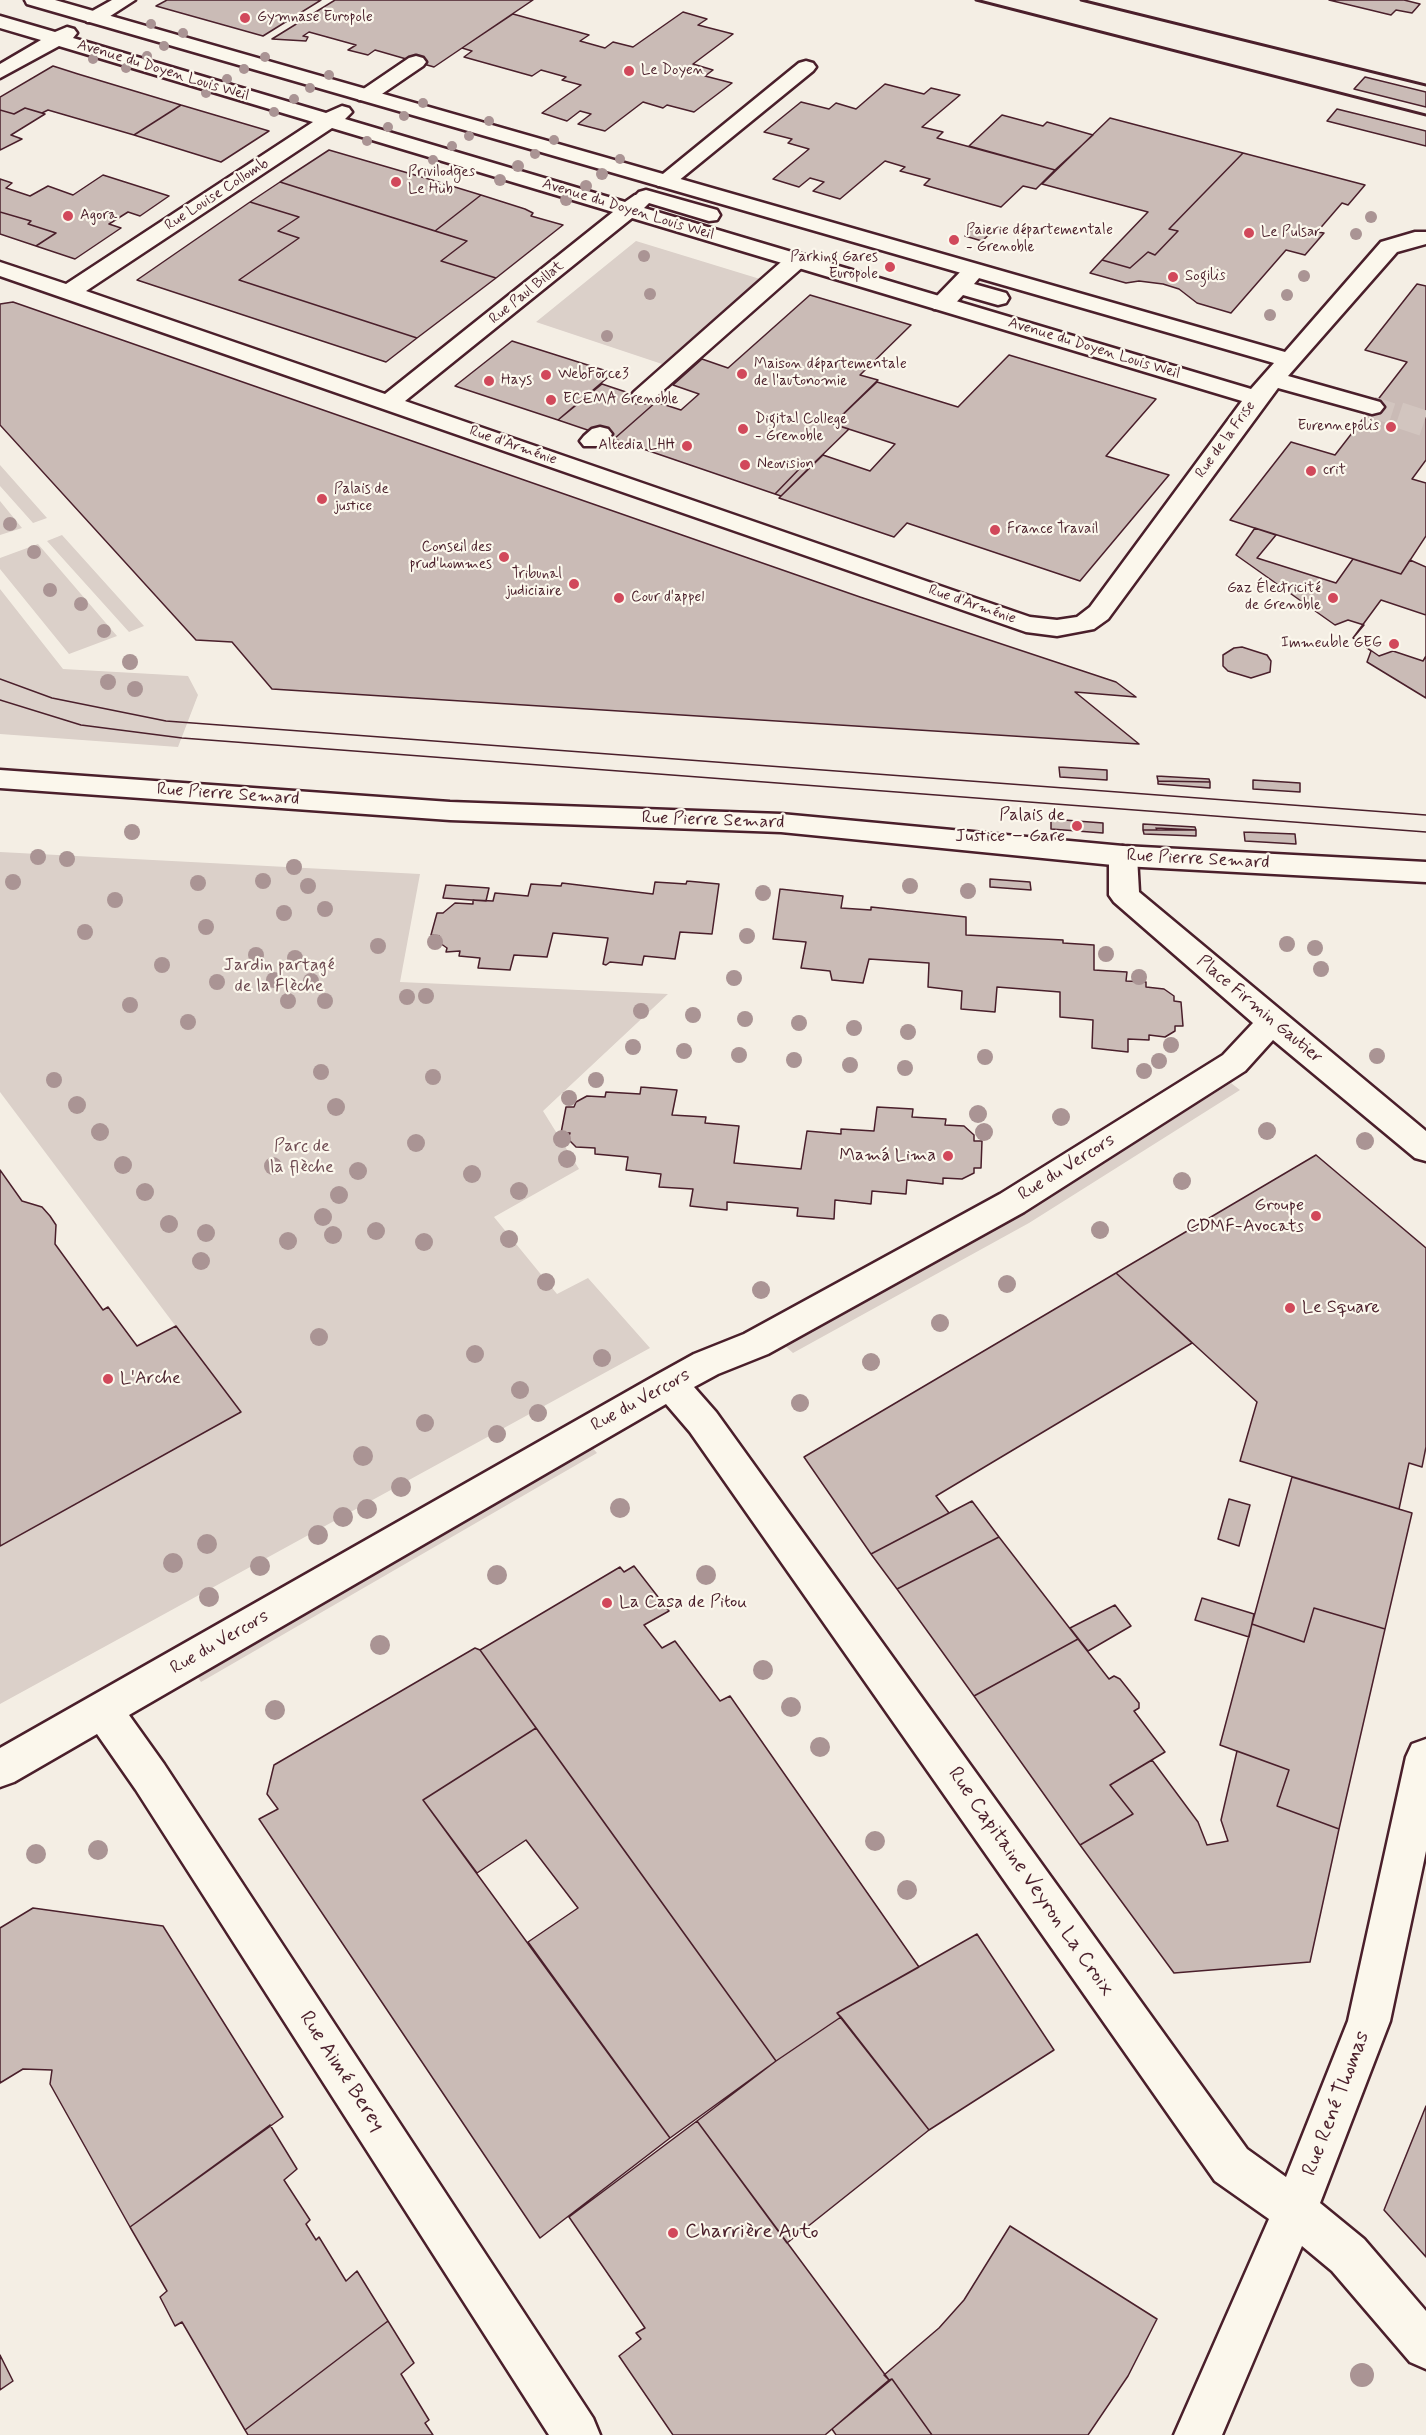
<!DOCTYPE html>
<html>
<head>
<meta charset="utf-8">
<style>
  body { margin:0 }
  canvas { display:block; background:#f4eee4 }
</style>
</head>
<body>
<canvas width="1426" height="2435"></canvas>
<script>
const ctx = document.querySelector('canvas').getContext('2d');
ctx.lineJoin = 'round';
function paint(path, color) {
  ctx.fillStyle = color;
  ctx.fill(path, 'evenodd');
}
function toPath(rows) {
  const path = new Path2D();
  for (const r of rows) {
    path.moveTo(r[0], r[1]);
    for (let i = 2; i < r.length; i += 2) path.lineTo(r[i], r[i + 1]);
  }
  return path;
}
function trace(path, color, width, dash) {
  ctx.strokeStyle = color;
  ctx.lineWidth = width;
  ctx.lineCap = dash ? 'butt' : 'round';
  ctx.setLineDash(dash || []);
  ctx.stroke(path);
}
function drawText(font, color, halo, rows, align = 'center') {
  ctx.font = font + ' Mynerve,sans-serif';
  ctx.lineWidth = 4.5;
  ctx.setLineDash([]);
  ctx.textBaseline = 'middle';
  ctx.strokeStyle = halo;
  ctx.fillStyle = color;
  for (const [text, x, y, turn = 0] of rows) {
    ctx.save();
    ctx.translate(x, y);
    ctx.rotate((+turn || 0) * Math.PI / 180);
    ctx.textAlign = isNaN(turn) ? turn : align;
    if (halo) ctx.strokeText(text, 0, 0);
    ctx.fillText(text, 0, 0);
    ctx.restore();
  }
}
paint(toPath([
  [636,241,760,279,662,364,536,322],
  [0,465,47,518,33,523,0,486],
  [0,501,22,528,0,535],
  [62,535,144,626,129,632,47,541],
  [38,544,117,636,69,654,0,569,0,558],
  [0,589,63,669,188,676,198,695,178,747,0,734],
  [0,852,420,874,400,982,668,994,543,1111,579,1169,494,1217,557,1294,588,1278,650,1348,0,1704,0,1546,240,1412,0,1092],
  [1231,1083,1240,1090,1029,1223,793,1353,783,1344,1022,1214],
  [589,1444,597,1453,201,1682,193,1670]
]), '#dbd0c9');
const building = toPath([
  [167,0,321,0,263,36,156,6,167,0],
  [335,0,533,0,434,67,375,50,368,55,348,50,356,45,309,32,303,36,308,37,306,41,272,39,335,0],
  [1329,0,1404,0,1420,4,1412,13,1396,10,1391,15,1329,0],
  [683,12,707,19,698,25,733,34,693,64,713,70,705,76,732,83,694,112,667,105,663,108,643,102,605,131,578,124,591,114,580,111,567,121,542,113,581,85,562,80,566,77,541,70,532,76,464,57,472,51,462,48,513,14,589,35,580,41,605,48,613,42,633,47,683,12],
  [53,66,78,74,181,105,134,135,48,110,42,113,25,108,14,114,0,110,0,97,53,66],
  [1365,77,1426,92,1426,107,1354,89,1365,77],
  [885,84,924,94,931,88,960,95,922,127,943,132,937,138,1055,170,1036,189,1023,186,1001,207,924,185,930,179,900,171,905,167,885,161,840,199,813,191,824,182,810,178,799,187,773,179,809,149,788,143,792,139,764,132,801,102,829,109,836,103,856,109,885,84],
  [181,105,269,131,221,162,134,135,181,105],
  [25,108,45,114,11,135,22,139,0,150,0,110,14,114,25,108],
  [1337,109,1426,131,1426,146,1327,121,1337,109],
  [1002,115,1043,126,1047,122,1093,135,1055,170,969,146,1002,115],
  [1110,118,1243,153,1169,229,1178,231,1155,255,1148,252,1130,268,1102,260,1148,212,1042,184,1110,118],
  [329,150,432,180,481,195,435,231,280,182,329,150],
  [1243,153,1365,185,1348,205,1342,203,1317,232,1324,233,1305,255,1286,250,1231,313,1197,303,1179,289,1163,284,1139,281,1126,283,1090,273,1102,260,1130,268,1148,252,1155,255,1178,231,1169,229,1243,153],
  [103,175,169,196,140,216,128,212,109,224,121,228,75,259,36,246,56,233,28,224,31,221,0,212,0,179,12,183,6,188,30,196,48,186,73,195,103,175],
  [280,182,467,241,441,261,496,278,417,338,239,280,299,238,278,231,299,217,250,202,280,182],
  [481,195,525,209,533,213,531,216,563,225,496,278,441,261,467,241,435,231,481,195],
  [250,202,299,217,278,231,299,238,239,280,417,338,386,362,137,280,250,202],
  [0,212,31,221,28,224,56,233,36,246,0,234,0,212],
  [976,226,993,231,982,241,965,236,976,226],
  [1417,284,1426,286,1426,460,1412,479,1426,483,1426,536,1401,574,1353,559,1336,583,1257,558,1276,535,1230,520,1291,442,1335,455,1342,446,1407,362,1365,350,1417,284],
  [810,295,911,325,860,375,878,380,833,424,849,429,812,465,805,463,775,494,614,439,656,402,681,410,699,394,673,385,702,359,728,368,810,295],
  [13,302,860,597,1116,682,1136,697,1075,692,1139,744,272,689,232,642,196,640,0,425,0,304,13,302],
  [512,341,594,367,613,373,558,420,455,386,512,341],
  [1009,355,1156,399,1106,456,1169,475,1080,581,907,523,894,537,779,498,823,455,870,471,895,444,833,424,877,382,958,407,1009,355],
  [602,384,656,402,614,439,558,420,602,384],
  [805,463,812,465,781,496,775,494,805,463],
  [1255,528,1401,574,1410,560,1426,567,1426,656,1423,661,1393,651,1379,656,1353,638,1364,625,1348,620,1335,625,1236,555,1255,528],
  [1381,600,1426,615,1426,698,1367,662,1371,651,1353,638,1381,600],
  [1242,647,1267,655,1271,661,1270,672,1251,678,1228,671,1223,666,1223,655,1234,648,1242,647],
  [1059,767,1107,770,1107,780,1060,777,1059,767],
  [1157,776,1209,779,1210,782,1158,781,1157,776],
  [1253,780,1300,783,1300,792,1253,789,1253,780],
  [1158,781,1210,782,1210,788,1158,784,1158,781],
  [1051,819,1103,823,1103,833,1051,829,1051,819],
  [1143,824,1195,827,1196,830,1143,830,1143,824],
  [1156,828,1196,830,1196,836,1144,834,1143,830,1157,830,1156,828],
  [1244,832,1295,834,1296,844,1245,841,1244,832],
  [990,879,1030,882,1031,890,990,887,990,879],
  [687,881,719,884,712,934,680,932,675,959,644,956,642,965,610,962,606,965,603,964,608,938,553,933,547,957,514,955,510,970,478,968,480,958,459,956,460,951,446,952,447,948,437,941,439,936,431,935,437,913,443,913,455,903,473,904,473,900,493,901,495,893,528,896,531,884,561,886,562,883,653,894,655,882,686,884,687,881],
  [446,885,489,888,486,901,443,898,446,885],
  [780,889,843,896,841,908,871,910,871,907,966,917,966,935,1063,940,1063,943,1094,945,1094,970,1127,972,1126,981,1146,982,1146,987,1164,989,1174,996,1174,1001,1181,1002,1183,1026,1175,1026,1175,1031,1165,1037,1149,1035,1149,1040,1128,1039,1128,1052,1092,1048,1093,1020,1060,1017,1060,992,997,987,995,1012,961,1009,962,991,928,987,929,963,869,959,863,983,832,980,830,971,801,968,806,942,773,939,780,889],
  [641,1087,677,1090,672,1115,706,1117,705,1123,739,1126,734,1163,801,1169,807,1131,841,1134,841,1129,874,1131,877,1107,913,1109,912,1117,946,1119,945,1125,964,1126,974,1135,974,1141,982,1141,981,1168,974,1168,974,1173,962,1179,943,1178,943,1184,907,1180,906,1194,872,1191,871,1204,835,1200,834,1219,797,1216,798,1208,727,1202,727,1210,690,1206,693,1189,659,1187,661,1174,626,1170,628,1157,595,1154,595,1148,576,1147,568,1139,570,1133,561,1133,566,1107,574,1107,576,1102,587,1096,605,1097,606,1092,640,1094,641,1087],
  [1316,1155,1426,1248,1426,1447,1422,1467,1409,1463,1399,1509,1240,1461,1257,1402,1116,1273,1316,1155],
  [0,1170,22,1201,42,1207,50,1216,56,1225,55,1244,103,1310,108,1307,137,1346,176,1326,241,1412,0,1546,0,1170],
  [1116,1273,1192,1343,936,1496,949,1513,871,1554,804,1457,1116,1273],
  [1292,1477,1412,1513,1385,1629,1314,1608,1304,1642,1252,1624,1292,1477],
  [1229,1499,1250,1505,1239,1546,1218,1539,1229,1499],
  [972,1501,999,1537,897,1589,871,1554,972,1501],
  [999,1537,1078,1639,974,1696,897,1589,999,1537],
  [634,1566,669,1611,644,1625,662,1648,675,1641,720,1701,730,1696,919,1967,837,2013,841,2017,776,2061,480,1650,620,1567,624,1572,634,1566],
  [1202,1598,1254,1614,1249,1637,1195,1620,1202,1598],
  [1115,1605,1131,1626,1088,1651,1070,1628,1115,1605],
  [1314,1608,1385,1629,1339,1829,1277,1806,1289,1770,1220,1745,1252,1624,1304,1642,1314,1608],
  [1078,1639,1109,1679,1114,1676,1120,1679,1139,1703,1139,1708,1134,1711,1165,1752,1110,1785,1133,1814,1080,1845,974,1696,1078,1639],
  [475,1648,480,1650,536,1728,423,1800,670,2138,540,2238,259,1819,278,1809,267,1794,274,1765,475,1648],
  [536,1728,776,2061,670,2138,528,1942,578,1908,526,1840,477,1873,423,1800,536,1728],
  [1237,1751,1289,1770,1277,1806,1339,1829,1310,1962,1174,1973,1080,1845,1133,1814,1110,1785,1152,1760,1198,1822,1207,1845,1228,1841,1221,1820,1237,1751],
  [33,1908,163,1926,283,2117,130,2227,50,2084,52,2070,23,2069,0,2083,0,1928,33,1908],
  [977,1934,1054,2050,929,2130,837,2013,977,1934],
  [841,2017,929,2130,787,2243,697,2121,776,2061,841,2017],
  [1426,2106,1426,2257,1384,2210,1426,2106],
  [697,2121,889,2380,825,2435,673,2435,619,2356,641,2339,636,2333,645,2328,569,2217,697,2121],
  [270,2125,297,2169,284,2180,310,2220,306,2224,316,2240,319,2237,346,2281,357,2271,388,2321,245,2430,182,2322,175,2326,160,2297,167,2291,130,2227,270,2125],
  [1010,2226,1157,2319,1128,2376,1088,2435,932,2435,892,2379,889,2380,884,2375,939,2328,964,2300,1010,2226],
  [388,2321,414,2363,401,2374,429,2420,425,2423,433,2435,248,2435,245,2430,388,2321],
  [0,2355,13,2381,0,2390,0,2355],
  [892,2379,932,2435,836,2435,832,2429,892,2379]
]);
paint(building, '#cabbb6');
trace(building, '#4a1f2b', 1.5);
trace(toPath([
  [1372,407,1403,417]
]), '#d2c5bf', 21, [21, 10]);
trace(toPath([
  [1399,415,1426,424]
]), '#d2c5bf', 26, [26, 14]);
const lane = toPath([
  [112,0,135,0,101,22,87,22,85,18,87,14,112,0],
  [416,56,423,58,426,62,423,66,373,100,359,100,356,96,359,92,409,58,416,56],
  [806,61,813,63,816,67,813,71,672,186,658,186,655,182,658,178,799,63,806,61],
  [646,190,717,210,720,215,717,220,709,221,639,200,635,196,639,192,646,190],
  [797,253,805,255,808,260,805,265,650,402,634,402,630,397,634,392,789,255,797,253],
  [974,264,982,266,985,271,974,284,1006,293,1009,298,1006,303,998,305,963,295,950,309,934,309,931,304,934,299,966,266,974,264],
  [600,427,608,429,612,434,608,439,600,446,584,446,580,441,584,436,592,429,600,427]
]);
const street = toPath([
  [25,0,55,0,1285,352,1381,242,1415,232,1426,232,1426,244,1397,252,1288,376,1380,402,1384,407,1380,412,1372,414,1278,388,1108,619,1094,629,1057,636,1026,632,0,276,0,262,66,284,313,122,59,46,0,78,0,64,41,40,0,28,0,16,55,32,67,27,74,29,77,33,73,38,326,113,342,106,349,108,352,112,345,119,625,202,635,195,649,195,653,199,644,208,1251,389,1274,363,27,4,25,0],
  [332,128,613,212,385,394,86,291,332,128],
  [632,218,1242,401,1090,607,1077,617,1057,620,1030,617,405,401,632,218],
  [1123,846,1133,849,1137,856,1139,892,1426,1131,1426,1161,1415,1158,1273,1040,1245,1071,1024,1212,768,1354,718,1374,694,1387,716,1412,1247,2149,1286,2177,1348,2021,1406,1757,1412,1744,1426,1739,1426,1851,1390,2021,1320,2203,1364,2239,1426,2311,1426,2369,1410,2362,1332,2271,1302,2246,1222,2435,1174,2435,1269,2219,1215,2181,690,1432,666,1404,129,1715,164,1764,593,2418,600,2435,549,2435,136,1790,97,1734,14,1782,0,1787,0,1748,658,1374,694,1354,744,1334,1000,1194,1223,1055,1253,1023,1114,902,1109,895,1109,856,1113,849,1123,846]
]);
const secondary = toPath([
  [0,770,450,802,781,814,1123,846,1426,862,1426,882,1123,866,781,832,450,820,0,788,0,770]
]);
trace(lane, '#4a1f2b', 5);
trace(street, '#4a1f2b', 5);
trace(secondary, '#4a1f2b', 5);
paint(lane, '#fbf7ec');
paint(street, '#fbf7ec');
paint(secondary, '#fbf7ec');
trace(toPath([
  [0,679,52,698,166,721,1426,815],
  [0,700,81,725,182,738,1426,832]
]), '#4a1f2b', 1.5);
trace(toPath([
  [976,0,1426,115],
  [1081,0,1426,85]
]), '#4a1f2b', 3);
ctx.fillStyle = '#aa9494';
for (const [x, y, r] of [
  [151,24,5],
  [183,33,5],
  [164,46,5],
  [147,56,5],
  [265,57,5],
  [93,59,5],
  [126,68,5],
  [244,69,5],
  [329,75,5],
  [227,79,5],
  [310,88,5],
  [206,93,5],
  [294,99,5],
  [423,103,5],
  [274,112,5],
  [404,116,5],
  [489,121,5],
  [388,127,5],
  [469,136,5],
  [554,140,5],
  [367,141,5],
  [452,146,5],
  [535,154,5],
  [620,159,5],
  [433,160,5],
  [518,166,6],
  [602,174,6],
  [500,180,6],
  [586,186,6],
  [566,200,6],
  [1371,217,6],
  [1356,234,6],
  [644,256,6],
  [1304,276,6],
  [650,294,6],
  [1287,295,6],
  [1270,315,6],
  [607,336,6],
  [10,524,7],
  [34,552,7],
  [50,590,7],
  [81,604,7],
  [104,631,7],
  [130,662,8],
  [108,682,8],
  [135,689,8],
  [132,832,8],
  [38,857,8],
  [67,859,8],
  [294,867,8],
  [263,881,8],
  [13,882,8],
  [198,883,8],
  [308,886,8],
  [910,886,8],
  [968,891,8],
  [763,893,8],
  [115,900,8],
  [325,909,8],
  [284,913,8],
  [206,927,8],
  [85,932,8],
  [747,936,8],
  [435,942,8],
  [1287,944,8],
  [378,946,8],
  [1315,948,8],
  [1106,954,8],
  [256,955,8],
  [295,958,8],
  [162,965,8],
  [1321,969,8],
  [1139,977,8],
  [734,978,8],
  [274,980,8],
  [311,981,8],
  [217,982,8],
  [426,996,8],
  [407,997,8],
  [288,1001,8],
  [325,1001,8],
  [130,1005,8],
  [641,1011,8],
  [693,1015,8],
  [745,1019,8],
  [188,1022,8],
  [799,1023,8],
  [854,1028,8],
  [908,1032,8],
  [1171,1045,8],
  [633,1047,8],
  [684,1051,8],
  [739,1055,8],
  [1377,1056,8],
  [985,1057,8],
  [794,1060,8],
  [1159,1061,8],
  [850,1065,8],
  [905,1068,8],
  [1144,1071,8],
  [321,1072,8],
  [433,1077,8],
  [54,1080,8],
  [596,1080,8],
  [569,1098,8],
  [77,1105,9],
  [336,1107,9],
  [978,1114,9],
  [1061,1117,9],
  [1267,1131,9],
  [100,1132,9],
  [984,1132,9],
  [562,1139,9],
  [1365,1141,9],
  [416,1143,9],
  [567,1159,9],
  [123,1165,9],
  [273,1166,9],
  [358,1171,9],
  [472,1174,9],
  [1182,1181,9],
  [519,1191,9],
  [145,1192,9],
  [339,1195,9],
  [323,1217,9],
  [169,1224,9],
  [1100,1230,9],
  [376,1231,9],
  [206,1233,9],
  [333,1235,9],
  [509,1239,9],
  [288,1241,9],
  [424,1242,9],
  [201,1261,9],
  [546,1282,9],
  [1007,1284,9],
  [761,1290,9],
  [940,1323,9],
  [319,1337,9],
  [475,1354,9],
  [602,1358,9],
  [871,1362,9],
  [520,1390,9],
  [800,1403,9],
  [538,1413,9],
  [425,1423,9],
  [497,1434,9],
  [363,1456,10],
  [401,1487,10],
  [620,1508,10],
  [367,1509,10],
  [343,1517,10],
  [318,1535,10],
  [207,1544,10],
  [173,1563,10],
  [260,1566,10],
  [497,1575,10],
  [706,1575,10],
  [209,1597,10],
  [380,1645,10],
  [763,1670,10],
  [791,1707,10],
  [275,1710,10],
  [820,1747,10],
  [875,1841,10],
  [98,1850,10],
  [36,1854,10],
  [907,1890,10],
  [1362,2375,12]
]) {
  ctx.beginPath();
  ctx.arc(x, y, r, 0, 2 * Math.PI);
  ctx.fill();
}
for (const [x, y, r, color] of [
  [245,18,6,"#d1495b"],
  [629,71,6,"#d1495b"],
  [396,182,6,"#d1495b"],
  [68,216,6,"#d1495b"],
  [1249,233,6,"#d1495b"],
  [954,240,6,"#d1495b"],
  [890,267,6,"#d1495b"],
  [1173,277,6,"#d1495b"],
  [742,374,6,"#d1495b"],
  [546,375,6,"#d1495b"],
  [489,381,6,"#d1495b"],
  [551,400,6,"#d1495b"],
  [1391,427,6,"#d1495b"],
  [743,429,6,"#d1495b"],
  [687,446,6,"#d1495b"],
  [745,465,6,"#d1495b"],
  [1311,471,6,"#d1495b"],
  [322,499,6,"#d1495b"],
  [995,530,6,"#d1495b"],
  [504,557,6,"#d1495b"],
  [574,584,6,"#d1495b"],
  [619,598,6,"#d1495b"],
  [1333,598,6,"#d1495b"],
  [1394,644,6,"#d1495b"],
  [1077,826,6,"#d1495b"],
  [948,1156,6,"#d1495b"],
  [1316,1216,6,"#d1495b"],
  [1290,1308,6,"#d1495b"],
  [108,1379,6,"#d1495b"],
  [607,1603,6,"#d1495b"],
  [673,2233,6,"#d1495b"]
]) {
  const dot = new Path2D();
  dot.arc(x, y, r, 0, 2 * Math.PI);
  ctx.fillStyle = color;
  ctx.fill(dot);
  trace(dot, '#fbf7ec', 2);
}
drawText('15px', '#4a1f2b', '#fbf7ec', [
  ["Gymnase Europole",257,18],
  ["Le Doyen",641,71],
  ["Privilodges",408,173],
  ["Le Hüb",408,190],
  ["Agora",80,216],
  ["Paierie départementale",966,231],
  ["- Grenoble",966,248],
  ["Le Pulsar",1261,233],
  ["Parking Gares",878,258,"right"],
  ["Europole",878,275,"right"],
  ["Sogilis",1185,277],
  ["Maison départementale",754,365],
  ["de l'autonomie",754,382],
  ["WebForce3",558,375],
  ["Hays",501,381],
  ["ECEMA Grenoble",563,400],
  ["Digital College",755,420],
  ["- Grenoble",755,437],
  ["Eurennepolis",1379,427,"right"],
  ["Altedia LHH",675,446,"right"],
  ["Neovision",757,465],
  ["crit",1323,471],
  ["Palais de",334,490],
  ["justice",334,507],
  ["France Travail",1007,530],
  ["Conseil des",492,548,"right"],
  ["prud'hommes",492,565,"right"],
  ["Tribunal",562,575,"right"],
  ["judiciaire",562,592,"right"],
  ["Gaz Électricité",1321,589,"right"],
  ["de Grenoble",1321,606,"right"],
  ["Cour d'appel",631,598],
  ["Immeuble GEG",1382,644,"right"]
], 'left');
drawText('15px', '#4a1f2b', '#fbf7ec', [
  ["Avenue du Doyen Louis Weil",163,71,17],
  ["Rue Louise Collomb",217,195,-33],
  ["Avenue du Doyen Louis Weil",628,210,17],
  ["Rue Paul Billat",527,293,-39],
  ["Avenue du Doyen Louis Weil",1094,349,17],
  ["Rue de la Frise",1226,440,-54],
  ["Rue d'Arménie",513,446,19],
  ["Rue d'Arménie",972,605,19]
]);
drawText('18px', '#4a1f2b', '#fbf7ec', [
  ["Rue Pierre Semard",228,795,4],
  ["Rue Pierre Semard",713,821,2],
  ["Rue Pierre Semard",1198,860,3],
  ["Place Firmin Gautier",1259,1010,40],
  ["Rue du Vercors",1067,1168,-32],
  ["Rue du Vercors",641,1401,-29],
  ["Rue du Vercors",220,1643,-30]
]);
drawText('18px', '#4a1f2b', '#fbf7ec', [
  ["Palais de",1065,816],
  ["Justice – Gare",1065,837],
  ["Mamá Lima",936,1156],
  ["Groupe",1304,1206],
  ["CDMF-Avocats",1304,1227],
  ["Le Square",1302,1308,"left"],
  ["L'Arche",120,1379,"left"],
  ["La Casa de Pitou",619,1603,"left"]
], 'right');
drawText('18px', '#6e4b52', '#fbf7ec', [
  ["Jardin partagé",279,966],
  ["de la Flèche",279,987],
  ["Parc de",302,1147],
  ["la flèche",302,1168]
]);
drawText('21px', '#4a1f2b', '#fbf7ec', [
  ["Rue Capitaine Veyron La Croix",1030,1882,55],
  ["Rue Aimé Berey",341,2072,57],
  ["Rue René Thomas",1337,2104,-69]
]);
drawText('21px', '#4a1f2b', '#fbf7ec', [
  ["Charrière Auto",685,2233]
], 'left');
</script>
</body>
</html>
